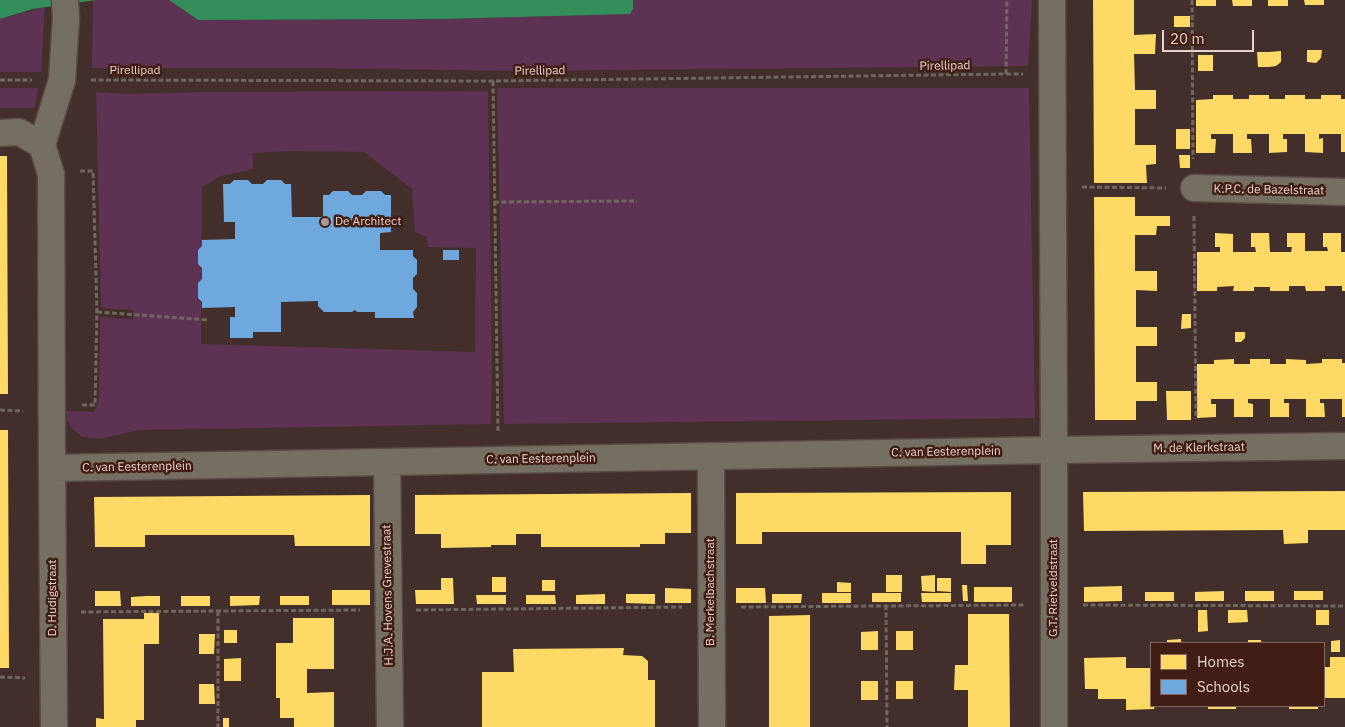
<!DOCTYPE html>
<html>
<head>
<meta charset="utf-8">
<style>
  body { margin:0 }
  #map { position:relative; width:1345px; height:727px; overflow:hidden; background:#422e2a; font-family:"IBM Plex Sans",sans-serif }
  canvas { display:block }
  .legend { position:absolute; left:1150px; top:642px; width:175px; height:65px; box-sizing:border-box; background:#411e15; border:1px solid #84665e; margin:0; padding:6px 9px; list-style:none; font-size:15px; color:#e9d1cb }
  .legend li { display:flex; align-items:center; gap:10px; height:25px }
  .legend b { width:25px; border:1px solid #84665e }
  .scale { position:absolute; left:1162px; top:30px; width:92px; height:22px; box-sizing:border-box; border:2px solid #e9d1cb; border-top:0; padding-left:6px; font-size:15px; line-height:18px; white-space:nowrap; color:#e9d1cb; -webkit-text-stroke:4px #411e15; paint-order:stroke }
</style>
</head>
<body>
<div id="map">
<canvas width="1345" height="727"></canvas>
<ul class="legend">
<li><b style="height:14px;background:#ffd966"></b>Homes</li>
<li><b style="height:14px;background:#6fa8dc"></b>Schools</li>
</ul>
<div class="scale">20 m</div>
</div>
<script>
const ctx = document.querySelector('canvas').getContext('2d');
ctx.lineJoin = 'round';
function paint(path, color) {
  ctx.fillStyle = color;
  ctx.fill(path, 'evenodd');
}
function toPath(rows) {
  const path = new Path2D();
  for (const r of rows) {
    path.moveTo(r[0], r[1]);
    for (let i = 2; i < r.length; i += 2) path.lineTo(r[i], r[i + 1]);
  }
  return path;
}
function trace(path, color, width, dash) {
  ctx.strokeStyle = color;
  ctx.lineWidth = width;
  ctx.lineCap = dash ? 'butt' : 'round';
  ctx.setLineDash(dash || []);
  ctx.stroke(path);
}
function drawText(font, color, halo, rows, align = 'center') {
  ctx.font = font + ' "IBM Plex Sans",sans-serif';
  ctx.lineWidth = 5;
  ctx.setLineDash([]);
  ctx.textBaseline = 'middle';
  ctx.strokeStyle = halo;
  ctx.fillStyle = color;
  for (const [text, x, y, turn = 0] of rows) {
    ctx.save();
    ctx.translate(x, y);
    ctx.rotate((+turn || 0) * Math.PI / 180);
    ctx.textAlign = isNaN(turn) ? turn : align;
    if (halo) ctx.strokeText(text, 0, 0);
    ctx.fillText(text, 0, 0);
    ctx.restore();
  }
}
paint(toPath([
  [93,0,169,0,198,20,444,19,629,14,633,9,633,0,1032,0,1028,66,515,71,315,68,92,68],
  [45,7,41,72,0,72,0,19],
  [0,88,38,88,35,108,0,108],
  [497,88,1029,88,1035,418,504,424],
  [488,91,492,352,491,424,139,430,99,439,83,437,71,428,67,419,67,411,94,412,97,406,99,397,100,317,133,319,133,310,101,308,96,92,126,94,202,92],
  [289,151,364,152,412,189,415,232,427,237,428,247,476,248,475,352,201,344,202,187,221,176,253,169,253,153]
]), '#5e3252');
paint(toPath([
  [0,0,96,0,33,9,0,19],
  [169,0,633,0,633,9,630,14,444,19,198,20]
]), '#338e5c');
paint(toPath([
  [1093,0,1134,0,1134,35,1156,34,1155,54,1134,54,1135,90,1156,90,1156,109,1135,109,1135,145,1156,145,1156,164,1146,165,1147,183,1094,183],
  [1196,0,1216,0,1216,6,1196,6],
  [1232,0,1252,0,1252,6,1233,6],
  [1268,0,1288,0,1288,6,1268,6],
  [1304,0,1324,0,1324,5,1305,5],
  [1174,16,1190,16,1190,27,1174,27],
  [1307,50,1322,50,1321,58,1316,63,1307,62],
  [1281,51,1281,62,1276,66,1269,67,1269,52],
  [1257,52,1269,52,1269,67,1258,67],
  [1198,55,1213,55,1213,71,1198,71],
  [1213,95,1233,95,1233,99,1249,99,1249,95,1269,95,1269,99,1285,99,1285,95,1305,95,1305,99,1321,99,1321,95,1341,95,1341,99,1345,99,1345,152,1341,152,1341,134,1319,134,1319,139,1323,138,1323,153,1305,152,1305,134,1283,134,1283,139,1287,139,1287,152,1269,153,1269,134,1247,134,1247,139,1251,139,1252,153,1233,153,1233,134,1211,134,1211,139,1216,139,1215,153,1196,153,1196,100,1213,99],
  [1176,129,1190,129,1190,149,1176,149],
  [1179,155,1190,155,1190,168,1180,168],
  [0,156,7,156,8,394,0,394],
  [1094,197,1135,197,1135,216,1170,216,1170,226,1157,226,1156,235,1135,235,1135,271,1157,271,1157,291,1136,290,1136,327,1157,327,1157,346,1136,346,1136,382,1157,382,1157,401,1136,401,1136,420,1095,420],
  [1215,233,1233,234,1233,252,1256,252,1255,247,1251,247,1251,233,1269,233,1270,252,1291,252,1292,247,1287,247,1287,233,1305,233,1305,251,1328,251,1327,247,1323,247,1323,233,1341,233,1341,252,1345,252,1345,291,1342,291,1342,286,1325,286,1325,291,1306,291,1305,286,1289,286,1289,291,1270,291,1270,287,1254,287,1254,291,1233,291,1234,286,1217,287,1217,291,1197,291,1197,252,1220,252,1220,247,1215,247],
  [1182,314,1191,314,1191,328,1181,329],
  [1235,332,1245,332,1245,338,1241,342,1235,342],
  [1234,359,1234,364,1250,364,1250,359,1270,359,1270,364,1286,364,1286,359,1306,360,1306,364,1322,363,1322,359,1342,359,1342,363,1345,363,1345,417,1342,417,1342,399,1320,399,1320,403,1324,403,1325,417,1306,417,1306,399,1284,399,1284,403,1289,403,1289,417,1270,417,1270,399,1248,399,1248,403,1253,404,1253,417,1234,417,1234,399,1211,399,1211,404,1216,404,1216,417,1197,418,1197,364,1214,364,1214,360],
  [1166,391,1191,391,1191,420,1167,420],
  [0,430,8,430,9,668,0,668],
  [1345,491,1345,530,1308,530,1308,543,1284,544,1283,530,1084,531,1083,492],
  [1011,492,1011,545,986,545,986,564,961,564,961,532,762,532,762,544,736,544,736,493],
  [691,493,691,533,665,533,665,544,640,544,640,547,541,547,541,534,516,534,516,545,491,545,491,547,441,548,441,534,415,534,415,495],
  [370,495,370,546,295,546,294,535,145,535,145,547,95,547,94,497],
  [886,575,902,575,902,592,886,592],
  [935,575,935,592,922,591,921,576],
  [492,577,506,577,506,592,492,592],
  [441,578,453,578,454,604,416,604,415,590,441,590],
  [937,578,951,578,951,592,937,591],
  [542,580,555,580,555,591,542,591],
  [837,582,851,583,851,592,837,592],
  [962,585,967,585,968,601,963,601],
  [1122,586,1122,601,1084,602,1084,587],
  [974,587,1012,587,1012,602,974,602],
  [665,588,691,589,691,603,665,603],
  [736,588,765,588,766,603,736,603],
  [332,590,370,590,370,605,332,605],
  [95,591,120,591,121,606,95,606],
  [1224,591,1224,601,1195,601,1195,592],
  [1245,591,1274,591,1274,601,1245,601],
  [1294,591,1323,591,1323,600,1294,600],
  [1145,592,1174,592,1174,601,1145,601],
  [822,593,851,593,851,603,822,603],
  [872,593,901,593,901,602,872,602],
  [921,593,951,593,951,602,922,602],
  [605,594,605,604,576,604,576,595],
  [626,594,655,594,655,604,626,603],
  [772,594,802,594,801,603,772,603],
  [476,595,506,595,506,604,477,604],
  [526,595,555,595,556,604,526,604],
  [146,596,160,596,160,606,131,606,131,597],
  [181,596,210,596,210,606,181,606],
  [230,596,260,596,259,605,230,606],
  [280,596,309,596,309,605,280,605],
  [1198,610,1207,610,1208,631,1198,632],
  [1228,610,1247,610,1248,622,1228,623],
  [1316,610,1329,610,1329,625,1316,625],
  [144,613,159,613,159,644,144,644,144,720,136,720,136,727,96,727,96,718,104,719,103,619,144,619],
  [968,614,1009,614,1010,727,968,727,968,690,954,690,955,665,968,665],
  [810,615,810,727,769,727,769,616],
  [293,618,334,618,334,669,307,669,307,693,334,692,334,727,294,727,294,718,280,718,280,698,276,698,276,643,293,643],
  [224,630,237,630,237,643,224,643],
  [878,631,878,650,861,650,861,632],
  [896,631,913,631,913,650,896,650],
  [199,634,215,634,214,654,199,654],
  [1181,639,1181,643,1167,643,1167,640],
  [1248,640,1261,640,1261,643,1248,643],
  [1340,640,1340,652,1331,652,1331,641],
  [624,648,623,655,642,656,648,661,648,680,655,680,655,727,482,727,482,672,514,672,513,649],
  [1126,657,1126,668,1151,668,1151,706,1155,706,1154,709,1126,710,1126,699,1098,699,1098,689,1085,689,1084,658],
  [1330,657,1345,657,1345,698,1324,698,1324,667,1330,667],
  [241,658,241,681,224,681,224,659],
  [861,681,878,681,878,700,861,700],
  [896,681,913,681,913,699,896,699],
  [199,684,214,684,215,704,199,704],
  [1208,706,1236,706,1236,709,1208,709],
  [1289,706,1318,706,1318,709,1289,709],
  [223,718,229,718,229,727,223,727]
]), '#ffd966');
paint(toPath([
  [234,180,248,180,252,184,263,184,267,180,281,180,285,184,291,184,292,217,323,217,323,195,329,195,333,191,348,191,352,195,362,195,366,191,381,191,385,195,391,195,391,232,380,233,380,250,413,250,413,256,417,260,417,274,413,278,413,289,417,293,417,307,413,312,414,318,375,318,375,312,357,312,355,310,352,312,324,312,318,306,318,301,281,302,281,332,253,332,253,338,230,338,230,317,235,317,235,307,202,308,202,302,198,298,198,283,202,279,202,268,198,264,198,250,202,246,202,240,235,239,235,222,224,222,223,184,230,184],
  [443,250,459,250,459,260,443,260]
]), '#6fa8dc');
const minor = toPath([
  [65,0,66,18,62,80,42,145,51,174,52,468,1054,450,1052,0],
  [0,133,19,132,42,145],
  [1194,188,1345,192],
  [711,456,712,727],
  [387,462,390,727],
  [52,468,54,727],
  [1054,727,1054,450,1345,446]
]);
trace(minor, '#5a4a45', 29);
trace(toPath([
  [1192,0,1193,159],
  [1006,74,1023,74],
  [0,80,32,80],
  [91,80,493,81,1006,74,1007,0],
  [493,81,498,432],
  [80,171,93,171,97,312,95,405,81,405],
  [1082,187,1166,188],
  [494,202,637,201],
  [1194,216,1196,419],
  [97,312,209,320],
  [0,410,23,411],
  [886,605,887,727],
  [1083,605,1345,606],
  [741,607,1025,605],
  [416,610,682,607],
  [218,611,218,727],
  [81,612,360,610],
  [0,677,25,678]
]), '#70665f', 3, [5, 2.5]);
trace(minor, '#756f63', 26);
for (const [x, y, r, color] of [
  [325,222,5,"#af9893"]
]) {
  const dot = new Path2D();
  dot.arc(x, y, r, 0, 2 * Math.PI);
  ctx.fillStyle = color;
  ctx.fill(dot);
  trace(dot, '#411e15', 2);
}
drawText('12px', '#e9d1cb', '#411e15', [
  ["Pirellipad",945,66,-1],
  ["Pirellipad",135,71],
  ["Pirellipad",540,71,-1],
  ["K.P.C. de Bazelstraat",1269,190,1],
  ["M. de Klerkstraat",1199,448,-1],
  ["C. van Eesterenplein",946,452,-1],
  ["C. van Eesterenplein",541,459,-1],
  ["C. van Eesterenplein",137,467,-1],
  ["G.T. Rietveldstraat",1054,588,-90],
  ["B. Merkelbachstraat",711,592,-90],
  ["H.J.A. Hovens Grevestraat",388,595,-91],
  ["D. Hudigstraat",53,598,-90]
]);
drawText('12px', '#e9d1cb', '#411e15', [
  ["De Architect",335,222]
], 'left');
</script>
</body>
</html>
